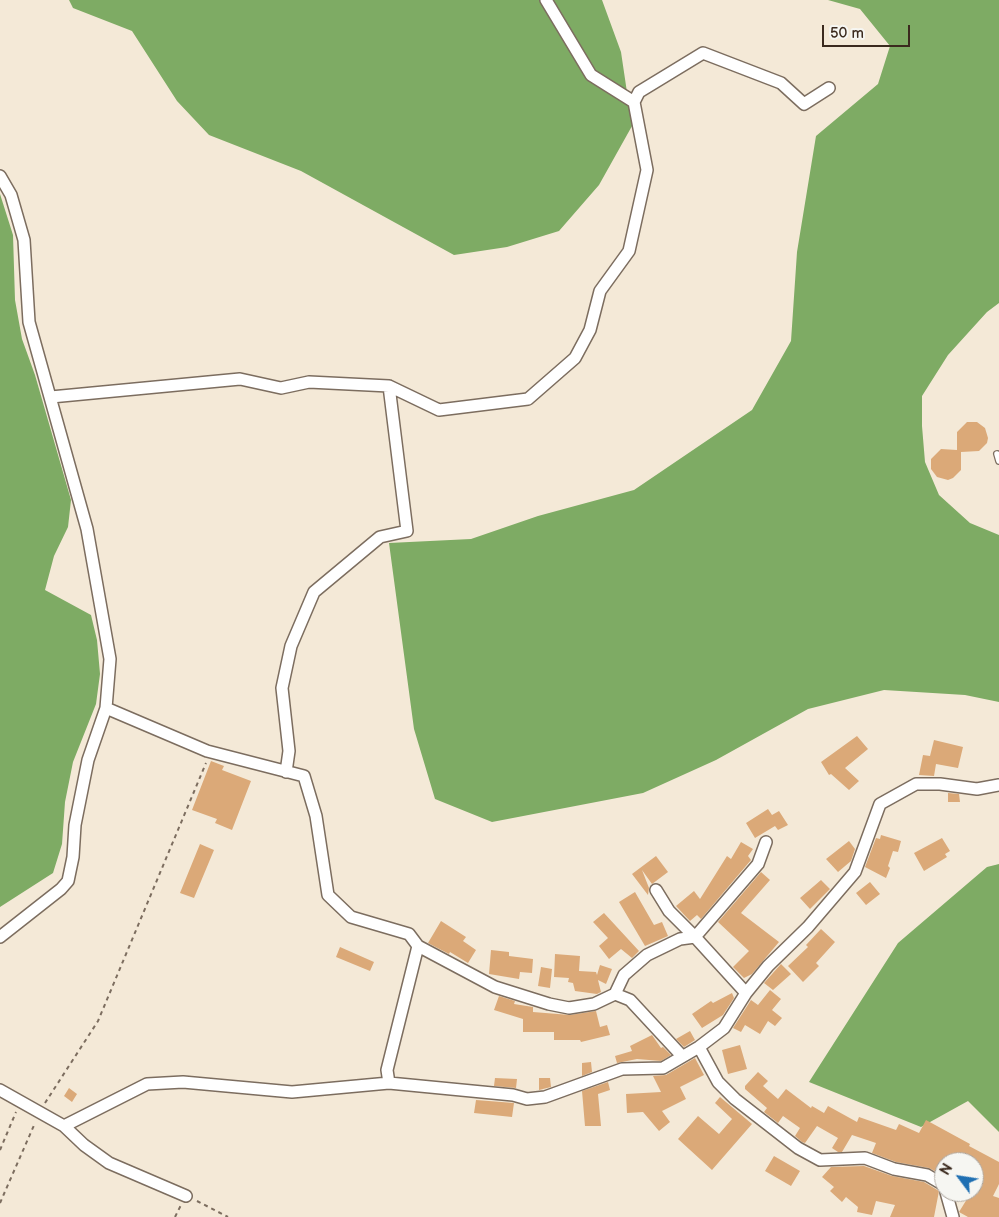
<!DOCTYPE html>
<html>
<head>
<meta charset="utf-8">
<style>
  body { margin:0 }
  #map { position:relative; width:999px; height:1217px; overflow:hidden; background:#f4e9d7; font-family:"Balsamiq Sans",sans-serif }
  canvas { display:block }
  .north { position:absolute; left:934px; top:1152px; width:50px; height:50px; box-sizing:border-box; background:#f6f6f2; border:1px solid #aba49d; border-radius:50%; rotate:301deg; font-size:14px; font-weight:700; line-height:20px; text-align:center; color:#3b2a1e }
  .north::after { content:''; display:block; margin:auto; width:18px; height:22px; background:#1f6fb2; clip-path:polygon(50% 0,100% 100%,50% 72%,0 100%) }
  .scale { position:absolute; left:822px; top:25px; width:88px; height:22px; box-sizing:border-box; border:2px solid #3b2a1e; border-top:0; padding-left:6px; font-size:15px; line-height:18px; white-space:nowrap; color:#3b2a1e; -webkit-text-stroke:4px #f6f6f2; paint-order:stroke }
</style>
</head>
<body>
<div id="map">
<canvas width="999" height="1217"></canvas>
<div class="north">N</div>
<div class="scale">50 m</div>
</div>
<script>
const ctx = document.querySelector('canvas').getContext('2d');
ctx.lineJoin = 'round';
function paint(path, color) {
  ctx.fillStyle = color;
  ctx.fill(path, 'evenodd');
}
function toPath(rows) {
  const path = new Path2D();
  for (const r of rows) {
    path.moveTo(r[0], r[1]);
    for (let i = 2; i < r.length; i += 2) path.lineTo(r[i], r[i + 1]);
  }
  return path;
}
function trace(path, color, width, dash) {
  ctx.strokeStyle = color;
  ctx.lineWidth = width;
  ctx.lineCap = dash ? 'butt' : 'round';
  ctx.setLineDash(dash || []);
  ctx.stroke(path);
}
paint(toPath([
  [69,0,602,0,621,52,632,126,599,185,559,231,507,247,454,255,301,171,209,135,177,101,132,31,73,8],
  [828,0,999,0,999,303,987,312,948,355,922,396,922,426,925,462,939,495,970,523,999,535,999,702,965,695,884,690,808,709,716,760,643,793,492,822,435,799,414,729,389,543,471,539,538,516,634,490,752,410,791,341,797,252,816,136,878,84,890,46,860,9],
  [0,194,13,235,15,300,22,339,35,375,71,500,68,527,54,556,45,590,91,615,97,640,100,674,96,704,73,762,65,802,62,844,53,873,0,907],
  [999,864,999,1132,968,1101,921,1127,809,1082,898,943,987,867]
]), '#7eab64');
paint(toPath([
  [967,422,977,422,985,428,988,438,987,443,979,451,961,452,961,470,953,478,948,480,937,477,931,469,931,459,941,449,957,450,957,432],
  [857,736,868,749,845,768,859,781,849,790,831,774,829,775,821,762],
  [934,740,963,747,958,768,936,764,934,776,919,775,923,755,930,756],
  [211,761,224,766,222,770,251,781,232,830,215,823,217,819,192,810],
  [948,793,959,794,960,802,948,802],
  [768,809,772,815,779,811,788,825,778,830,775,826,755,838,746,823],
  [881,835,901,841,898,852,893,851,888,866,890,868,886,878,865,867,876,838,880,839],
  [942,838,950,851,945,854,947,857,924,871,914,853],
  [849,841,855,849,851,861,838,872,826,859],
  [741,842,753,849,748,856,751,860,701,919,697,915,690,921,676,906,694,891,700,899,727,856,731,859],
  [200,844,214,850,194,898,180,893],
  [656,856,668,872,652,884,642,870,649,888,648,895,632,874],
  [761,872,770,880,741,913,779,942,752,974,744,978,733,967,749,951,718,922],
  [821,880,830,889,810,909,800,898],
  [870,882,880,894,866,905,856,893],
  [635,892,654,925,662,922,668,936,645,946,619,902],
  [604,913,639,951,632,958,621,949,609,959,599,946,608,938,593,922],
  [441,921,466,937,463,941,476,950,468,963,450,952,449,954,428,943],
  [821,929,835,942,816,963,819,966,803,982,788,966,808,947,806,945],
  [340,947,374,962,370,971,336,957],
  [491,950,509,952,509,956,533,959,532,973,520,972,519,979,489,974],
  [555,954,580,956,579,971,596,972,597,975,600,965,612,969,606,984,598,980,601,992,597,994,575,991,573,983,568,982,569,978,554,977],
  [781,964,791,974,773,990,764,983],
  [541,967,552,969,550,988,538,986],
  [770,990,781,999,772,1010,782,1018,775,1026,768,1021,760,1034,745,1025,741,1032,733,1028,751,1000,758,1005],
  [732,993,734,998,723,1015,702,1028,692,1014,711,1001,713,1003],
  [499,996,515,1001,514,1004,533,1007,533,1012,570,1015,596,1011,600,1027,607,1025,610,1035,581,1042,580,1040,554,1040,554,1032,523,1032,523,1019,494,1010],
  [690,1031,695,1040,684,1047,676,1039],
  [652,1035,661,1048,663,1047,671,1055,661,1061,637,1059,617,1063,615,1056,632,1051,630,1046],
  [740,1045,747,1069,728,1074,722,1050],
  [695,1058,704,1075,680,1087,686,1099,662,1111,670,1122,659,1131,643,1112,627,1113,626,1094,661,1092,653,1076,666,1075],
  [591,1062,592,1072,582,1076,582,1063],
  [758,1072,768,1081,763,1086,778,1099,786,1089,811,1108,812,1106,824,1113,828,1106,857,1122,859,1117,896,1130,899,1124,919,1133,926,1120,970,1144,969,1146,999,1162,999,1184,993,1196,999,1198,999,1217,968,1217,959,1212,967,1199,954,1192,974,1192,974,1186,979,1178,974,1176,974,1162,944,1162,944,1176,929,1168,896,1162,872,1153,876,1143,852,1135,842,1152,838,1152,832,1148,838,1138,817,1126,805,1143,802,1142,795,1136,800,1128,783,1116,778,1123,764,1112,767,1108,745,1089,745,1086],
  [495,1078,517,1079,516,1088,494,1086],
  [539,1078,550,1078,551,1087,539,1090],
  [608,1082,610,1090,598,1094,601,1126,585,1126,582,1091],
  [69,1088,77,1094,72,1102,64,1096],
  [720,1097,752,1124,712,1170,678,1139,698,1116,719,1134,732,1119,715,1103],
  [476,1100,514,1103,512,1117,474,1113],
  [774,1156,800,1171,791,1186,765,1171],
  [864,1166,892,1176,924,1182,939,1191,934,1217,890,1217,895,1205,876,1201,872,1215,857,1212,858,1207,846,1197,842,1202,830,1191,834,1187,822,1177,831,1167]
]), '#dba978');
const service = toPath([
  [997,454,999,461]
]);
const minor = toPath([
  [634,102,639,92,703,53,781,83,804,104,829,88],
  [0,176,11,195,24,240,29,322,87,529,110,659,106,708,207,751,304,776,316,816,328,895,351,917,409,934,418,946,495,987,549,1004,569,1008,594,1004,615,994,624,975,647,955,680,939,695,937,746,993],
  [51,397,240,379,281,388,309,382,389,386,439,410,528,399,575,358,590,330,600,291,629,251,647,170,634,102,591,75,546,0],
  [286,772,289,751,282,688,291,646,314,592,380,537,407,531,389,386],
  [656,890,669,911,695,937,758,864,766,842],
  [0,937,61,889,68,881,73,857,75,825,88,760,106,708],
  [418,946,387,1070,389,1083,513,1095,527,1099,545,1097,622,1069,663,1068,699,1047,724,1028,746,993,768,966,808,927,855,872,880,804,916,784,940,784,977,789,999,785],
  [615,994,630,1000,682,1056],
  [699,1047,718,1082,735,1099,798,1148,820,1160,865,1158,894,1169,927,1175,944,1185],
  [0,1090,64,1126,84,1145,109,1163,186,1196],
  [64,1126,147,1084,183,1082,292,1092,389,1083],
  [946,1192,953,1217]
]);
trace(service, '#7c6d5f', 8);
trace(minor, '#7c6d5f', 14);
trace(toPath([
  [45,1103,98,1021,206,763],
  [0,1150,16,1112],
  [197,1201,228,1217],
  [0,1203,35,1123],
  [175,1217,181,1205]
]), '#7c6d5f', 2, [4, 4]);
trace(service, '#fff', 5.5);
trace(minor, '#fff', 11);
</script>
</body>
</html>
